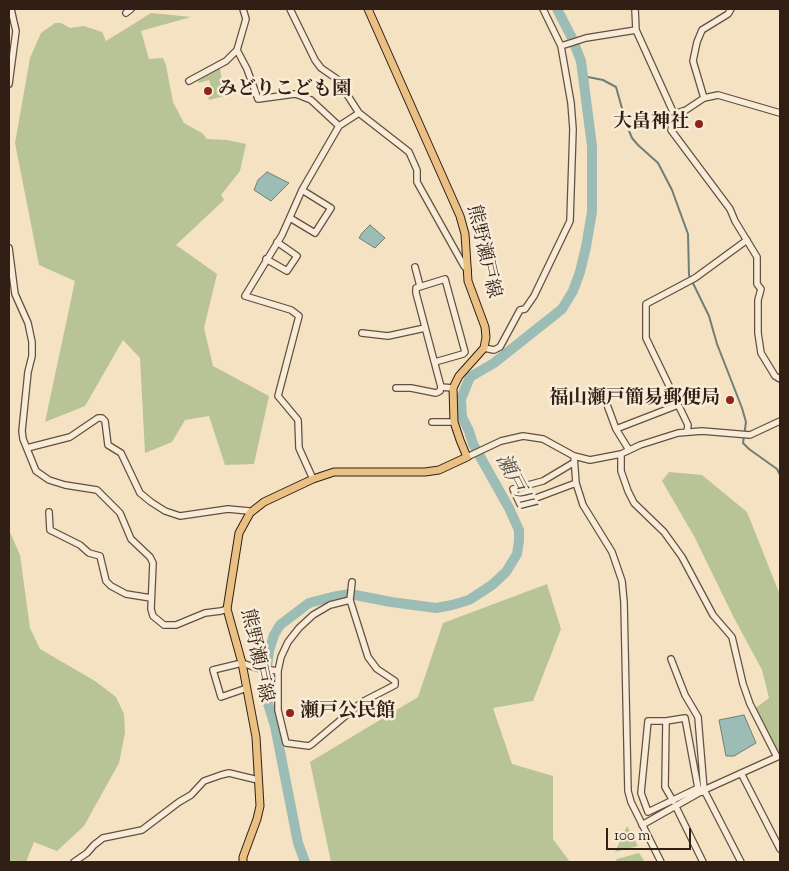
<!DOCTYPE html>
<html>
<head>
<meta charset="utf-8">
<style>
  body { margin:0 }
  #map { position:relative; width:789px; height:871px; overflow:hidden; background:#f5e2c3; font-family:"Sorts Mill Goudy",serif }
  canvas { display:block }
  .frame { position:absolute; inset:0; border:10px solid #311f15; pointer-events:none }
  .scale { position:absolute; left:606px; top:828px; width:85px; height:22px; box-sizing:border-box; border:2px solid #311f15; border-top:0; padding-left:6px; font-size:15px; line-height:18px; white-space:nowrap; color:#311f15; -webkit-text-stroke:4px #f8ecd8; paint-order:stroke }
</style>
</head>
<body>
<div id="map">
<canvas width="789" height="871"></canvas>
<div class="frame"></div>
<div class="scale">100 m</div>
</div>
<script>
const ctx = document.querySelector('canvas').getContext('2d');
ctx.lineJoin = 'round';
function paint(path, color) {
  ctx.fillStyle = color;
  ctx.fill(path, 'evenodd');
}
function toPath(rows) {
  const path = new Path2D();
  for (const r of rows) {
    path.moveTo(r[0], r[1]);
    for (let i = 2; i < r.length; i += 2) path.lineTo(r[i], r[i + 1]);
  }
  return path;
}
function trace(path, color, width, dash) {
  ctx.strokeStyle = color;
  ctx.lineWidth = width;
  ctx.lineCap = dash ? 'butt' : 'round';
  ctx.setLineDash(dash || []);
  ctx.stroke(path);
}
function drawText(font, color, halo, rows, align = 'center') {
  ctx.font = font + ' "Sorts Mill Goudy","Noto Serif JP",serif';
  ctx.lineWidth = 5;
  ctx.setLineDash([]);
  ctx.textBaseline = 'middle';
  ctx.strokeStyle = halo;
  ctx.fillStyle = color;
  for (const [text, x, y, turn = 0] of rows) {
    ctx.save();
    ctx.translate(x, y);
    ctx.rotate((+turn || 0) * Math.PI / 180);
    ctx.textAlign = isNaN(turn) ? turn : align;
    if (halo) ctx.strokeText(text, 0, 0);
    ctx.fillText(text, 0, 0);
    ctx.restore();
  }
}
paint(toPath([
  [151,13,191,17,141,31,149,59,163,58,166,65,173,102,184,123,202,133,207,139,227,140,246,144,240,171,221,195,224,200,176,245,217,274,204,328,213,366,269,396,254,464,225,465,209,416,185,420,172,442,145,453,140,358,123,340,85,406,45,422,75,281,39,265,15,143,30,58,41,33,55,23,61,23,70,28,84,26,102,32,106,41],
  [220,68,224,96,209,100,206,89,211,87,209,80,199,83,198,81],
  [669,472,702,475,747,512,780,595,780,756,771,749,754,709,769,698,762,670,733,616,694,536,662,481],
  [9,530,20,555,30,628,40,649,95,681,116,697,124,714,125,733,119,763,84,826,57,851,34,842,26,862,9,862],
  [547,584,561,629,533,701,493,708,512,764,553,776,553,839,570,862,331,862,310,762,418,697,443,623],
  [627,826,638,846,615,852],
  [639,853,644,860,641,862,615,862,617,859]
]), '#b9c496');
const water = toPath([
  [267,172,289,183,271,201,254,190,258,180,267,172],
  [370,225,385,238,375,248,359,238,362,233,370,225],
  [744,715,756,743,734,756,726,756,719,720,744,715]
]);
paint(water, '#9cbdb6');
trace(water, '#717e76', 1);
trace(toPath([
  [583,82,588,77,603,80,616,87,627,126,632,138,638,145,658,163,672,190,688,234,689,275,709,316,717,344,742,408,746,422,743,443,749,449,777,469,780,475]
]), '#717e76', 2);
trace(toPath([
  [305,862,298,843,275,726,264,691,269,651,274,635,280,625,309,603,332,597,350,594,391,602,436,608,452,605,469,600,492,585,506,572,517,554,519,541,519,530,509,508,473,444,469,431,462,417,461,399,470,377,494,363,562,309,573,291,580,272,586,247,592,212,592,146,581,61,572,38,557,9]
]), '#9cbdb6', 10);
const minor = toPath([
  [290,9,315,60,321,68,337,79,359,113,409,152,417,170,417,182,464,266,468,270],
  [635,9,636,30,674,114,671,130,730,209,735,221,757,257,757,284,761,289,758,300,758,333,761,353,775,376,780,379],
  [126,13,131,9],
  [561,46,586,38,636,30],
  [237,50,246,19,243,9],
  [189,81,226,61,237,50,247,69,258,99,295,94,301,96,311,100,339,126],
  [9,84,16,31,11,9],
  [704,98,693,61,697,42,702,30,728,14,731,9],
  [674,114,686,110,704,98,718,95,780,113],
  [290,218,315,233,331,208,302,190],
  [9,248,15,294,28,323,32,342,32,356,28,372,22,431,23,439,36,471,49,480,65,485,97,490,120,513,131,539,150,557,153,563,151,609,153,616,164,625,176,625,205,613,221,611,227,609],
  [266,259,287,271,297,256,277,242],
  [415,267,420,286],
  [362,333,388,336,425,328],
  [484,348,494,350,500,347,520,310,525,309,534,296,570,221,573,129,571,103,561,46,543,9],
  [435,362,463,354,465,352,445,279,416,288,416,293,441,387,453,388],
  [396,388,411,388,436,393,440,391,441,387],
  [603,394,616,429,629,450],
  [432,422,454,422],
  [616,429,678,405],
  [687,432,688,425,646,338,646,304,695,278,747,240],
  [27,448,70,437,98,418,102,418,105,421,108,445,121,453,140,493,151,502,165,511,180,516,228,509,249,511,250,513],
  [621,454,621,471,628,491,634,503,664,532,682,557,713,615,732,637,743,684,750,704,777,757,704,790,642,825],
  [574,456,576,483,583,505,612,552,622,581,624,602,628,791,631,802,661,862],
  [467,457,501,441,523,436,543,439,574,456,590,460,621,454,640,445,678,433,702,431,750,435,780,421],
  [573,463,543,481,513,489,520,504,576,483],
  [313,479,299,448,298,420,278,396,299,316,291,310,245,296,282,235,302,190,339,126,359,113],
  [49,512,50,530,80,545,89,553,100,556,106,581,111,586,126,594,151,598],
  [350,600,330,605,313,615,299,628,288,642,281,657,278,671,278,710,286,743,309,746,312,744,362,702,395,685,395,681,377,669,368,657,350,600,352,582],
  [671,659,685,695,698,717,704,790,741,862],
  [247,688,221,697,213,670,242,663,257,668,278,671],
  [666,721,665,787,673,801],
  [741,773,780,849],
  [698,788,648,812,641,793,648,721,666,721,685,718,698,788,702,792],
  [676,807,703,862],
  [74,862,87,853,94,845,103,838,142,830,179,802,191,795,204,781,221,775,229,773,258,780]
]);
const major = toPath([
  [243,862,243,857,257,819,260,806,256,737,242,663,227,609,239,533,250,513,264,502,313,479,334,472,425,472,439,470,467,457,460,440,454,422,453,388,459,376,484,348,486,337,485,327,468,281,465,234,460,216,368,9]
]);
trace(minor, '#625040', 8);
trace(major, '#311f15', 9);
trace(minor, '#f8ecd8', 5.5);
trace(major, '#eac182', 7);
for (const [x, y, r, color] of [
  [208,91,5,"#8f2418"],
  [699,124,5,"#8f2418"],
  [730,400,5,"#8f2418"],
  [290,713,5,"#8f2418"]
]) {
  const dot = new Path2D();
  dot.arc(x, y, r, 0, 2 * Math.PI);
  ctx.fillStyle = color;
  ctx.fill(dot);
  trace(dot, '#f8ecd8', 2);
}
drawText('bold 19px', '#311f15', '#f8ecd8', [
  ["みどりこども園",218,91],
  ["大畠神社",689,124,"right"],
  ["福山瀬戸簡易郵便局",720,400,"right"],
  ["瀬戸公民館",300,713]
], 'left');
drawText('19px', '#311f15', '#f8ecd8', [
  ["熊野瀬戸線",482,252,77],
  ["熊野瀬戸線",255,656,78]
]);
drawText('italic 20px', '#514e45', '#f8ecd8', [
  ["瀬戸川",513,483,62]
]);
</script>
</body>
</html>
